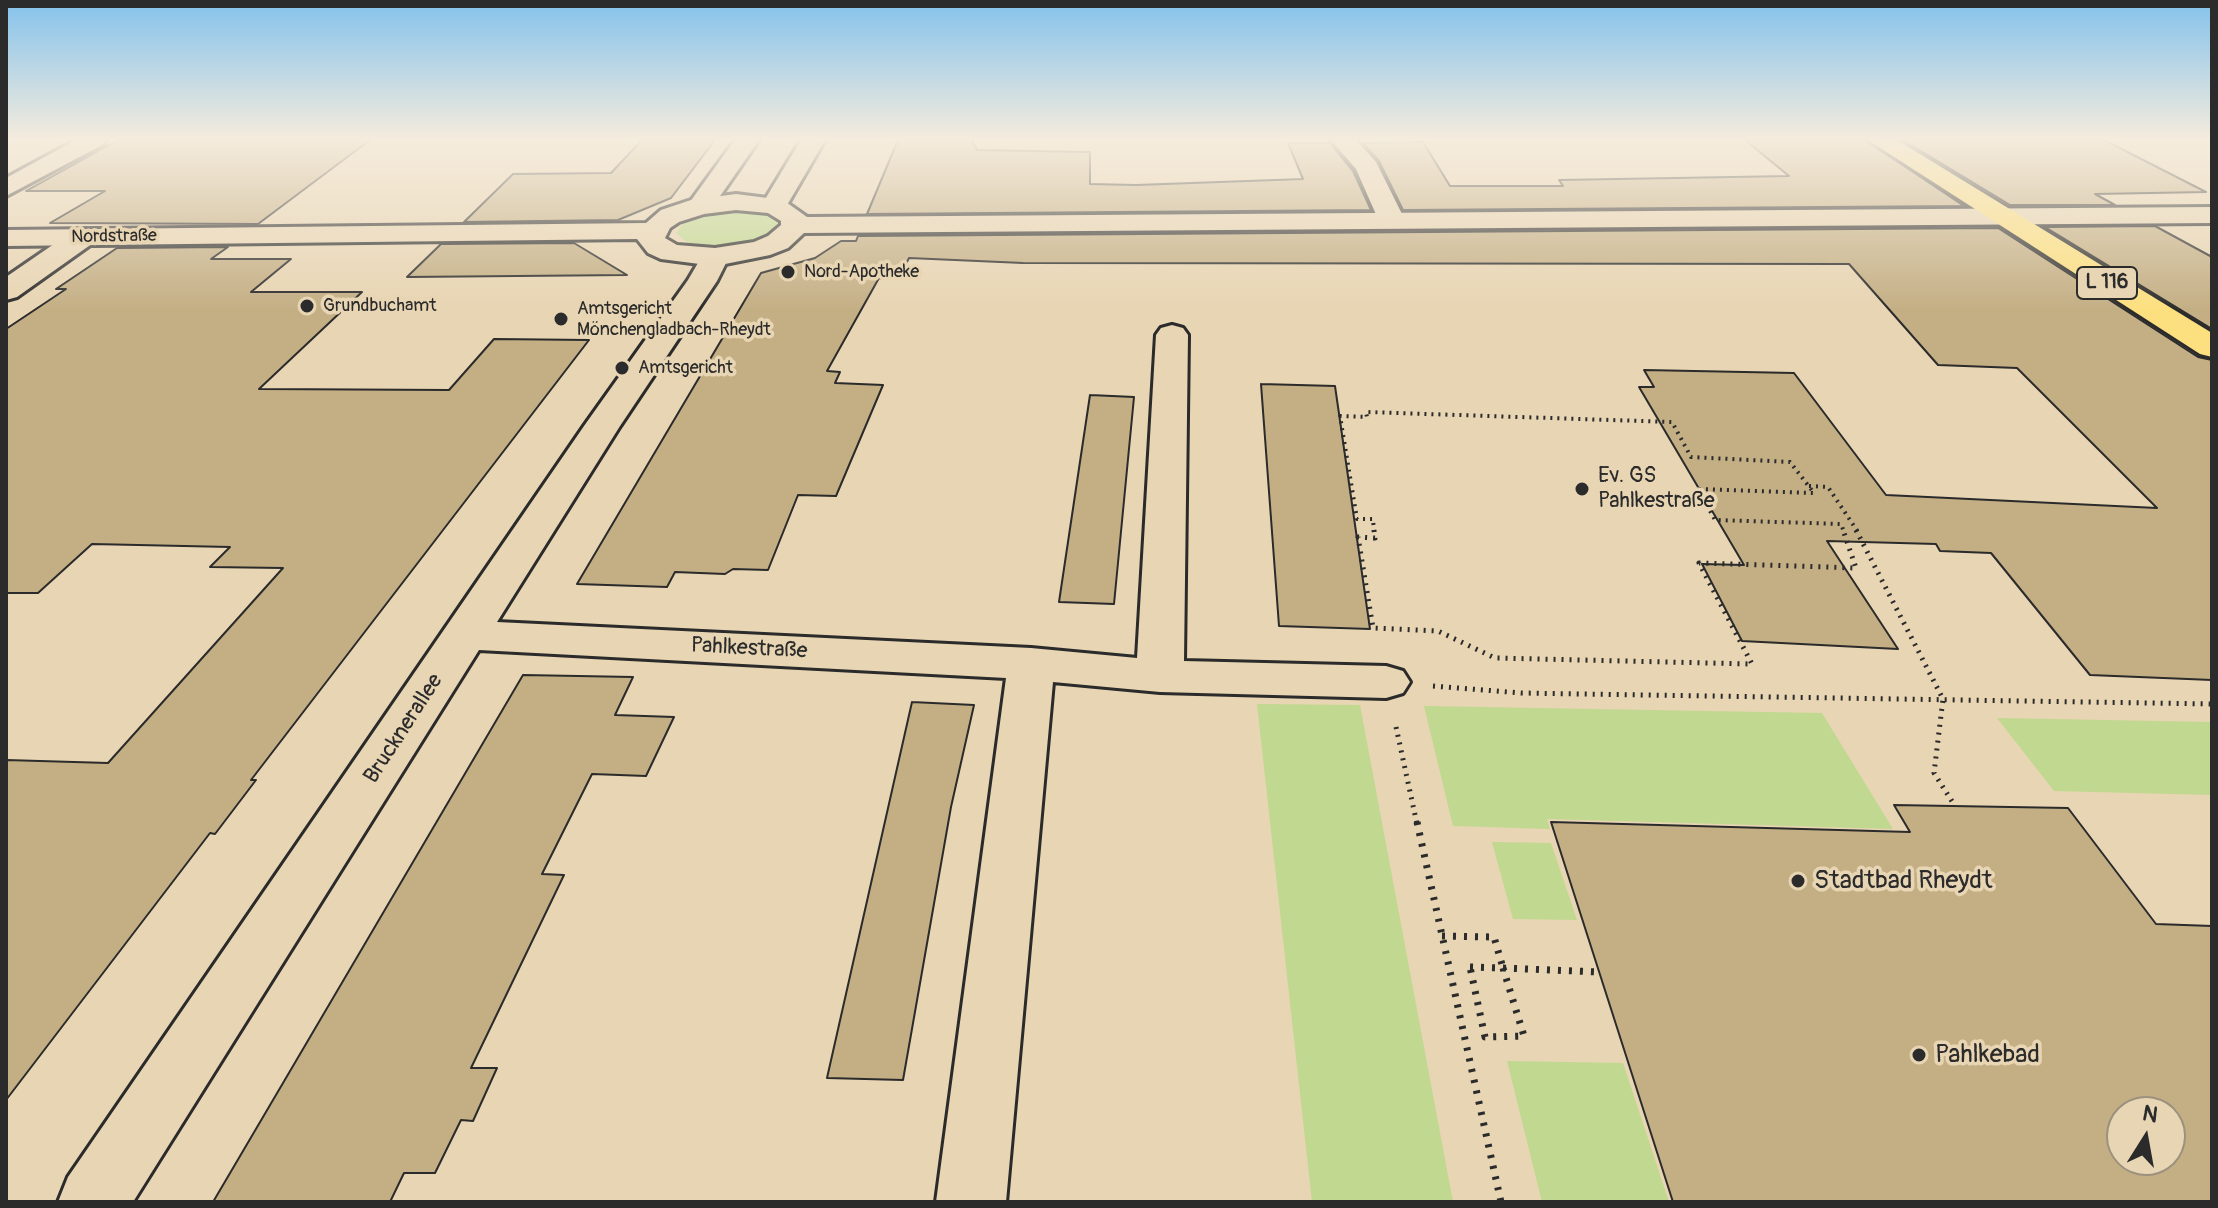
<!DOCTYPE html>
<html>
<head>
<meta charset="utf-8">
<style>
  body { margin:0 }
  #map { position:relative; width:2218px; height:1208px; overflow:hidden; background:#e8d5b3; font-family:Pangolin,sans-serif }
  canvas { display:block }
  .frame { position:absolute; inset:0; border:8px solid #2b2b2b; pointer-events:none }
  .north { position:absolute; left:2106px; top:1096px; width:80px; height:80px; box-sizing:border-box; background:#e8d5b3; border:2px solid #9c917d; border-radius:50%; rotate:11deg; font-size:22px; font-weight:700; line-height:32px; text-align:center; color:#2b2b2b }
  .north::after { content:''; display:block; margin:auto; width:28px; height:36px; background:#2b2b2b; clip-path:polygon(50% 0,100% 100%,50% 72%,0 100%) }
</style>
</head>
<body>
<div id="map">
<canvas width="2218" height="1208"></canvas>
<div class="frame"></div>
<div class="north">N</div>
</div>
<script>
const ctx = document.querySelector('canvas').getContext('2d');
ctx.lineJoin = 'round';
function paint(path, color) {
  ctx.fillStyle = color;
  ctx.fill(path, 'evenodd');
}
function toPath(rows) {
  const path = new Path2D();
  for (const r of rows) {
    path.moveTo(r[0], r[1]);
    for (let i = 2; i < r.length; i += 2) path.lineTo(r[i], r[i + 1]);
  }
  return path;
}
function trace(path, color, width, dash) {
  ctx.strokeStyle = color;
  ctx.lineWidth = width;
  ctx.lineCap = dash ? 'butt' : 'round';
  ctx.setLineDash(dash || []);
  ctx.stroke(path);
}
function drawText(font, color, halo, rows, align = 'center') {
  ctx.font = font + ' Pangolin,sans-serif';
  ctx.lineWidth = 7;
  ctx.setLineDash([]);
  ctx.textBaseline = 'middle';
  ctx.strokeStyle = halo;
  ctx.fillStyle = color;
  for (const [text, x, y, turn = 0] of rows) {
    ctx.save();
    ctx.translate(x, y);
    ctx.rotate((+turn || 0) * Math.PI / 180);
    ctx.textAlign = isNaN(turn) ? turn : align;
    if (halo) ctx.strokeText(text, 0, 0);
    ctx.fillText(text, 0, 0);
    ctx.restore();
  }
}
paint(toPath([
  [724,209,766,212,779,221,778,227,762,239,715,247,688,243,676,233,685,221],
  [1257,704,1360,705,1453,1202,1312,1202],
  [1424,706,1822,713,1893,829,1547,819,1550,829,1453,826],
  [1997,718,2212,722,2212,795,2054,791],
  [1492,842,1551,843,1577,920,1513,919],
  [1507,1061,1623,1063,1669,1202,1542,1202]
]), '#c0d88f');
const building = toPath([
  [118,140,370,140,258,224,50,223,105,191,26,191,118,140],
  [642,140,715,140,671,198,618,220,464,222,513,174,611,173,642,140],
  [898,140,972,140,977,150,1090,152,1090,184,1136,185,1303,179,1288,143,1330,143,1353,171,1371,210,867,214,898,140],
  [1745,140,1865,140,1964,206,1403,210,1379,161,1363,143,1423,142,1450,186,1563,186,1559,180,1789,176,1745,140],
  [1903,140,2104,140,2206,192,2095,194,2115,205,2010,205,1903,140],
  [2155,226,2212,257,2212,329,2045,227,2155,226],
  [1998,228,2198,357,2212,360,2212,680,2090,675,1991,553,1940,551,1936,544,1827,541,1898,649,1742,641,1702,564,1744,565,1639,387,1654,387,1644,370,1794,373,1886,495,2157,508,2017,368,1938,365,1849,264,1023,263,909,258,903,270,891,270,887,279,879,278,827,371,840,372,835,383,883,385,836,496,798,495,768,570,733,569,725,574,675,572,667,587,577,584,761,273,815,258,841,241,856,241,858,236,1998,228],
  [574,243,627,275,407,277,441,244,574,243],
  [228,247,211,259,291,259,251,292,362,292,259,389,449,390,494,339,589,340,251,780,256,780,215,834,210,833,6,1100,6,760,108,763,283,568,210,567,230,547,92,544,38,593,6,593,6,329,66,289,56,289,117,248,228,247],
  [1261,384,1335,386,1370,629,1279,626,1261,384],
  [1090,395,1134,397,1114,604,1059,602,1090,395],
  [523,675,633,677,615,715,674,717,646,776,592,774,542,874,564,875,471,1068,497,1068,473,1121,461,1120,435,1173,404,1173,390,1202,213,1202,523,675],
  [912,702,974,705,951,807,903,1080,827,1078,912,702],
  [1894,805,2068,808,2156,924,2212,926,2212,1202,1673,1202,1551,822,1910,832,1894,805],
  [2122,1112,2170,1112,2170,1160,2122,1160,2122,1112]
]);
paint(building, '#c4af85');
trace(building, '#2b2b2b', 2);
const street = toPath([
  [76,140,106,140,102,145,6,196,6,178,76,140],
  [735,140,759,140,709,212,691,212,687,206,735,140],
  [801,140,825,140,783,212,765,212,761,206,801,140],
  [1331,140,1356,140,1376,162,1406,222,1402,228,1382,228,1356,169,1331,140],
  [83,229,93,231,97,237,93,243,17,297,6,300,6,277,73,231,83,229],
  [715,248,725,251,729,257,717,281,620,426,497,622,1031,648,1137,658,1156,335,1161,328,1172,325,1183,328,1188,335,1184,661,1386,666,1403,671,1410,682,1403,693,1386,698,1160,692,1053,682,1006,1202,936,1202,1006,678,479,650,133,1202,58,1202,68,1177,584,426,688,280,705,251,715,248]
]);
const secondary = toPath([
  [736,194,783,200,807,217,2212,207,2212,223,804,233,788,248,770,255,715,266,661,259,648,253,637,239,6,246,6,230,646,223,661,210,691,200,736,194],
  [736,210,768,213,781,221,781,225,768,236,754,242,715,248,677,245,665,238,670,228,679,222,704,214,736,210]
]);
const primary = toPath([
  [1868,140,1897,140,2212,333,2212,357,2200,354,1868,140]
]);
trace(street, '#2b2b2b', 6);
trace(secondary, '#2b2b2b', 6);
trace(primary, '#2b2b2b', 6);
trace(toPath([
  [1809,486,1828,487,1858,532],
  [1374,532,1373,519,1357,519,1340,416,1367,417,1366,412,1672,422,1691,457,1790,462,1814,493,1698,489,1715,520,1841,524,1844,532]
]), '#2b2b2b', 4, [2, 5]);
trace(toPath([
  [1374,530,1375,538,1358,537,1373,628,1438,631,1495,658,1752,664,1699,563,1856,568,1843,530],
  [1856,530,1943,699,1934,773,1955,806],
  [1433,686,1521,693,2212,704],
  [1396,727,1417,824]
]), '#2b2b2b', 5, [2, 6]);
trace(toPath([
  [1417,822,1501,1202],
  [1442,936,1494,937,1503,968],
  [1470,967,1503,968,1524,1036,1485,1037,1470,967],
  [1503,968,1599,972]
]), '#2b2b2b', 7, [3, 8]);
paint(street, '#e8d5b3');
paint(secondary, '#e8d5b3');
paint(primary, '#fce080');
const sky = ctx.createLinearGradient(0, 0, 0, 309);
sky.addColorStop(0, '#84c2ec');
sky.addColorStop(0.45, '#f5ecdd');
sky.addColorStop(1, '#f5ecdd00');
ctx.fillStyle = sky;
ctx.fillRect(0, 0, 2218, 309);
for (const [x, y, r, color] of [
  [788,272,8,"#2b2b2b"],
  [307,306,8,"#2b2b2b"],
  [561,319,8,"#2b2b2b"],
  [622,368,8,"#2b2b2b"],
  [1582,489,8,"#2b2b2b"],
  [1798,881,8,"#2b2b2b"],
  [1919,1055,8,"#2b2b2b"]
]) {
  const dot = new Path2D();
  dot.arc(x, y, r, 0, 2 * Math.PI);
  ctx.fillStyle = color;
  ctx.fill(dot);
  trace(dot, '#e8d5b3', 3);
}
drawText('18px', '#2b2b2b', '#e8d5b3', [
  ["Nordstraße",114,237,-1]
]);
drawText('18px', '#2b2b2b', '#e8d5b3', [
  ["Nord-Apotheke",804,272],
  ["Grundbuchamt",323,306],
  ["Amtsgericht",577,309],
  ["Mönchengladbach-Rheydt",577,330],
  ["Amtsgericht",638,368]
], 'left');
for (const [x, y, w] of [
  [2107,283,60]
]) {
  const box = new Path2D();
  box.roundRect(x - w / 2, y - 16, w, 32, 6);
  ctx.fillStyle = '#e8d5b3';
  ctx.fill(box);
  trace(box, '#2b2b2b', 2);
}
drawText('bold 20px', '#2b2b2b', null, [
  ["L 116",2107,283]
]);
drawText('22px', '#2b2b2b', '#e8d5b3', [
  ["Ev. GS",1598,476],
  ["Pahlkestraße",1598,501]
], 'left');
drawText('22px', '#2b2b2b', '#e8d5b3', [
  ["Pahlkestraße",749,649,3],
  ["Brucknerallee",404,729,-57]
]);
drawText('26px', '#2b2b2b', '#e8d5b3', [
  ["Stadtbad Rheydt",1814,881],
  ["Pahlkebad",1935,1055]
], 'left');
</script>
</body>
</html>
